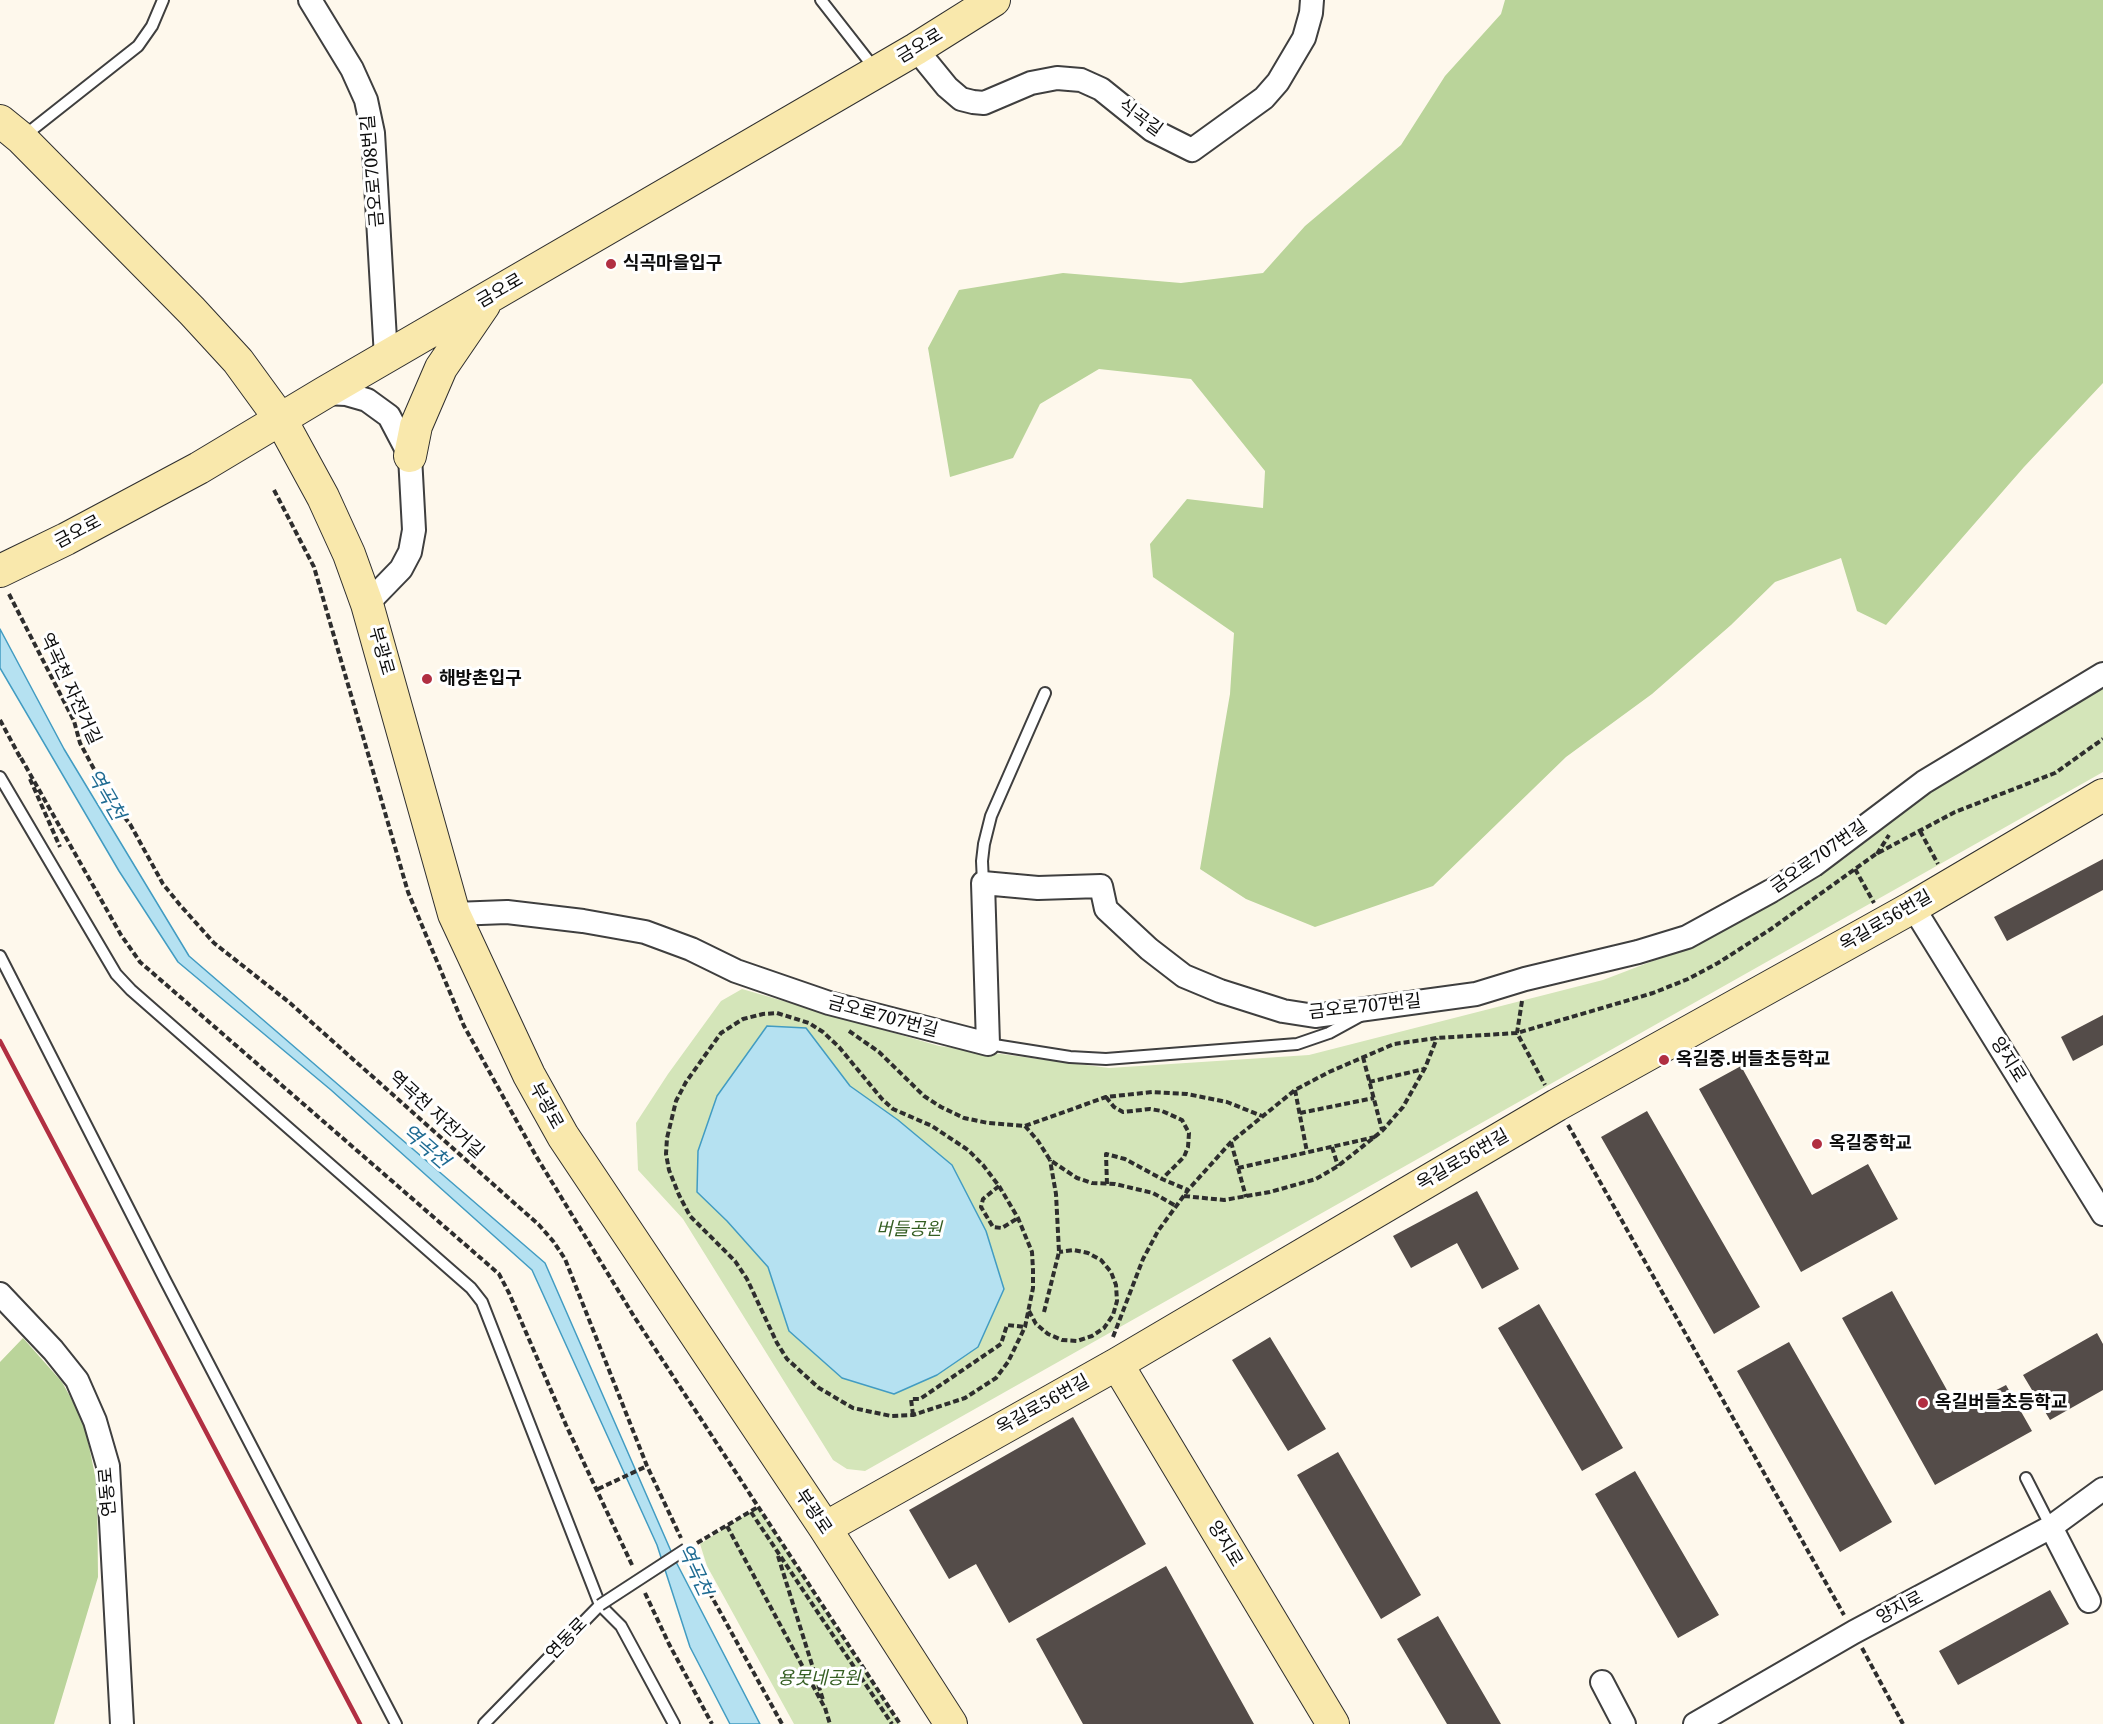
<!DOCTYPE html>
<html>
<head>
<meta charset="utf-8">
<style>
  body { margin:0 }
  canvas { display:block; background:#fef8ec }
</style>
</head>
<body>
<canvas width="2103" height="1724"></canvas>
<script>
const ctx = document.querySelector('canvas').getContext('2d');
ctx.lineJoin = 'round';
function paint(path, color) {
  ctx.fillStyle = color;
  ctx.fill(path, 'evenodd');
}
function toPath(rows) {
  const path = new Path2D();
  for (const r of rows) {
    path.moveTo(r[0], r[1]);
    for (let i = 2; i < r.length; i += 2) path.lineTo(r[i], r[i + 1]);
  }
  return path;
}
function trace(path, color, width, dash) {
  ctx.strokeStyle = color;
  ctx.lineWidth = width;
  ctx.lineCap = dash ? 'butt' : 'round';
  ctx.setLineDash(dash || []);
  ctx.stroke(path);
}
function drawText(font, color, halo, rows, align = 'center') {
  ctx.font = font + ' "Noto Serif","Noto Sans KR",serif';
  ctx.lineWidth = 6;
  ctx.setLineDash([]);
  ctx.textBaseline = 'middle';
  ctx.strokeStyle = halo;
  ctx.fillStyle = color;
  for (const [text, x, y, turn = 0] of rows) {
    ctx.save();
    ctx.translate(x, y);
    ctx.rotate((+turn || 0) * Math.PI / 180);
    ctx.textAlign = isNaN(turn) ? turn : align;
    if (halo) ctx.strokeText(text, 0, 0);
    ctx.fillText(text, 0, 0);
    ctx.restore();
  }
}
paint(toPath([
  [2103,687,2103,772,865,1471,847,1469,833,1460,683,1219,638,1170,636,1123,668,1074,721,1001,742,989,939,1046,1109,1068,1309,1055,1603,980,1700,943,1844,859,1929,790],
  [758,1507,841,1635,900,1724,794,1724,707,1566,700,1544]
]), '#d4e5b9');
paint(toPath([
  [1505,0,2103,0,2103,383,2024,467,1886,625,1857,611,1841,558,1775,582,1731,625,1652,694,1566,757,1433,886,1315,927,1246,899,1200,869,1230,694,1234,633,1153,577,1150,544,1187,499,1263,508,1265,471,1191,379,1099,369,1040,404,1013,458,950,477,928,348,959,290,1063,273,1181,283,1263,273,1305,226,1401,145,1445,76,1501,14],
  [23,1338,62,1382,84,1422,97,1485,98,1577,54,1724,0,1724,0,1362]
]), '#bad49a');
const water = toPath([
  [0,629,64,749,189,956,545,1263,674,1558,760,1724,730,1724,690,1647,657,1545,532,1270,331,1090,178,962,119,871,0,668,0,629],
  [767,1026,806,1028,850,1086,898,1120,952,1165,986,1231,1004,1289,978,1347,937,1375,894,1394,842,1378,789,1331,768,1267,727,1221,697,1192,698,1151,717,1096,767,1026]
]);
paint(water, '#b5e1f1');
trace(water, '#429cc2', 1.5);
paint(toPath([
  [2103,859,2103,890,2007,941,1994,917],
  [2103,1015,2103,1045,2073,1061,2061,1037],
  [1741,1066,1812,1195,1868,1164,1898,1219,1801,1272,1699,1089],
  [1647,1111,1760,1307,1714,1334,1601,1137],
  [1477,1191,1519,1269,1482,1289,1457,1243,1411,1268,1393,1236],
  [1892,1291,1958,1410,2006,1385,2032,1431,1935,1485,1842,1318],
  [1539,1304,1623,1448,1582,1471,1498,1328],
  [2097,1333,2103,1344,2103,1390,2050,1420,2023,1375],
  [1270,1337,1326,1429,1288,1451,1232,1360],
  [1789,1342,1892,1522,1840,1552,1737,1371],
  [1073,1417,1146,1544,1009,1623,976,1564,949,1579,909,1510],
  [1338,1452,1421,1595,1381,1619,1297,1475],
  [1635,1471,1719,1615,1678,1638,1595,1494],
  [1166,1566,1254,1724,1083,1724,1036,1639],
  [2050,1590,2069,1624,1958,1685,1939,1651],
  [1438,1616,1501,1724,1447,1724,1397,1639]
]), '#544c49');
const lane = toPath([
  [821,0,875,69],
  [24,136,138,46,152,26,163,0],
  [0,777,116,974,131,990,471,1288,482,1302,600,1605,621,1626,674,1724],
  [983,883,982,861,984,844,991,816,1045,693],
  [0,956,165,1280,396,1724],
  [988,1044,1070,1057,1106,1059,1297,1044,1329,1033,1360,1016],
  [2026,1478,2051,1527],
  [484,1724,600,1605]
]);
const street = toPath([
  [310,0,352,69,366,100,373,133,386,357],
  [916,49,947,87,961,99,973,102,984,103,1031,83,1057,78,1081,80,1101,89,1152,130,1192,150,1264,98,1278,82,1304,38,1311,13,1312,0],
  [324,393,346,394,367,400,389,416,410,456,414,530,410,552,401,569,367,604],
  [1913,907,2103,1214],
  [454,914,507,912,583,921,645,932,691,949,736,971,829,1003,988,1044,983,883,1038,888,1101,886,1106,909,1149,949,1184,976,1220,991,1283,1011,1315,1016,1476,994,1525,979,1638,952,1687,937,1771,891,1814,865,1924,782,2103,674],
  [0,1294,53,1350,77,1380,95,1421,108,1466,122,1724],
  [2051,1527,2089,1601],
  [1602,1682,1624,1724],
  [1695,1724,1854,1632,2051,1527,2103,1489]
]);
const secondary = toPath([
  [0,121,21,138,192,311,238,361,281,420,323,497,349,554,367,604,454,914,529,1075,563,1136,825,1528,951,1724],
  [410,456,416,426,441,368,484,305],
  [0,571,66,539,199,468,324,393,916,49,994,0],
  [1117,1364,1333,1724],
  [825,1528,1117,1364,1557,1105,1913,907,2103,795]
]);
trace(lane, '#3f3f3f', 14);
trace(street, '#3f3f3f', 26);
trace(secondary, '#2e2e2e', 34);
trace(toPath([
  [274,490,314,567,408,892,464,1026,536,1156,635,1318,900,1724],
  [9,594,74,721,80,743,111,801,130,824,163,884,180,905,214,943,290,1003,539,1225,553,1241,565,1259,647,1466,681,1538],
  [0,720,21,759],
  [21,758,121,935,140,962,499,1274,509,1293,566,1425,633,1567],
  [30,779,60,847],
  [1920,831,1938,864],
  [1877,854,1889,835],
  [1855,869,1874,903],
  [1522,1001,1517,1033,1545,1085],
  [777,1013,809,1023,823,1032,839,1047,882,1099,893,1109,932,1126,968,1150,983,1165,999,1186,1018,1218,1032,1252,1033,1270,1033,1288,1025,1327,1008,1362,996,1378,965,1398,913,1415,891,1416,853,1408,819,1388,787,1359,777,1343,747,1279,735,1261,690,1216,679,1195,669,1170,666,1154,667,1138,676,1101,686,1082,721,1033,743,1019,763,1014,777,1013],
  [849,1031,879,1052,924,1096,941,1107,964,1118,988,1123,1025,1126,1106,1097,1152,1092,1187,1094,1227,1102,1262,1116],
  [1363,1057,1382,1130],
  [1369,1082,1424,1069],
  [1295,1090,1307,1152],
  [1106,1097,1114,1107,1123,1112,1150,1109,1162,1111,1182,1120,1189,1133,1188,1147,1184,1157,1162,1179],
  [1300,1113,1374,1098],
  [1568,1125,1844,1615],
  [1025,1126,1038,1141,1050,1160,1077,1178,1092,1183,1115,1184,1153,1193,1176,1206],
  [1231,1142,1246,1197],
  [1332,1147,1338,1166],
  [1238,1168,1375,1137],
  [1107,1184,1106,1154,1125,1159,1162,1179,1188,1190],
  [999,1186,983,1199,981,1207,993,1227,1002,1228,1018,1218],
  [1184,1196,1224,1200,1270,1192,1316,1179,1338,1166,1382,1131,1403,1107,1425,1068,1437,1038],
  [1029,1311,1036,1324,1048,1334,1062,1340,1077,1341,1092,1336,1104,1328,1113,1315,1117,1301,1116,1285,1111,1272,1101,1260,1088,1253,1074,1250,1059,1252],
  [1044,1312,1059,1252,1056,1194,1050,1160],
  [1113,1337,1143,1259,1158,1231,1188,1190,1231,1142,1295,1090,1329,1072,1394,1044,1437,1038,1517,1033,1653,993,1688,979,1718,963,1771,929,1876,854,1955,812,2055,773,2103,739],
  [913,1415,911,1399,920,1399,1001,1344,1007,1325,1025,1327],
  [598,1489,647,1466],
  [751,1512,892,1724],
  [727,1526,826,1710],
  [697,1543,758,1507],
  [778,1556,823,1700],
  [692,1561,782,1724],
  [645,1593,669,1644,712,1724],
  [1862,1648,1903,1724],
  [825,1708,830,1724]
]), '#2e2e2e', 4, [6, 3]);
trace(lane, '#fff', 10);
trace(street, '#fff', 22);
trace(secondary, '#f9e8ac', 32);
trace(toPath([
  [0,1041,360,1724]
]), '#b12f42', 4.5);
const laneBridge = toPath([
  [600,1605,686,1549]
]);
trace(laneBridge, '#3f3f3f', 14, []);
trace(laneBridge, '#fff', 10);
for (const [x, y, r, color] of [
  [611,264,6,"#b12f42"],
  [427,679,6,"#b12f42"],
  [1664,1060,6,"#b12f42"],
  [1817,1144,6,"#b12f42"],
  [1923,1403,6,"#b12f42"]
]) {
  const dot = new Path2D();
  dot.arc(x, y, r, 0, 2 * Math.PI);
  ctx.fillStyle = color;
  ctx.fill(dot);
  trace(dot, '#fff', 2);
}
drawText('18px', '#0c0c0c', '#fff', [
  ["금오로",920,46,-31],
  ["식곡길",1140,118,36],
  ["금오로708번길",373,171,-95],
  ["금오로",500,291,-30],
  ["금오로",78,532,-28],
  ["부광로",381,651,74],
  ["역곡천 자전거길",70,689,65],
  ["금오로707번길",1819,857,-35],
  ["옥길로56번길",1886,921,-30],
  ["금오로707번길",1365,1007,-6],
  ["금오로707번길",883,1017,15],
  ["양지로",2008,1060,58],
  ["부광로",546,1106,61],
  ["역곡천 자전거길",436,1115,42],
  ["옥길로56번길",1463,1160,-30],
  ["옥길로56번길",1043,1405,-29],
  ["연동로",108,1492,-95],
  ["부광로",813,1512,56],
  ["양지로",1225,1544,59],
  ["양지로",1900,1608,-28],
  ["연동로",567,1639,-46]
]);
drawText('bold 18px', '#0c0c0c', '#fff', [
  ["식곡마을입구",623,264],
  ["해방촌입구",439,679],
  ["옥길중.버들초등학교",1676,1060],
  ["옥길중학교",1829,1144],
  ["옥길버들초등학교",1935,1403]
], 'left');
drawText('italic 18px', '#345e22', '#fff', [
  ["버들공원",909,1230],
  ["용못네공원",819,1679]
]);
drawText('italic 20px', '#206c93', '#fff', [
  ["역곡천",105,795,60],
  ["역곡천",425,1147,41],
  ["역곡천",694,1570,65]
]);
</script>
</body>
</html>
